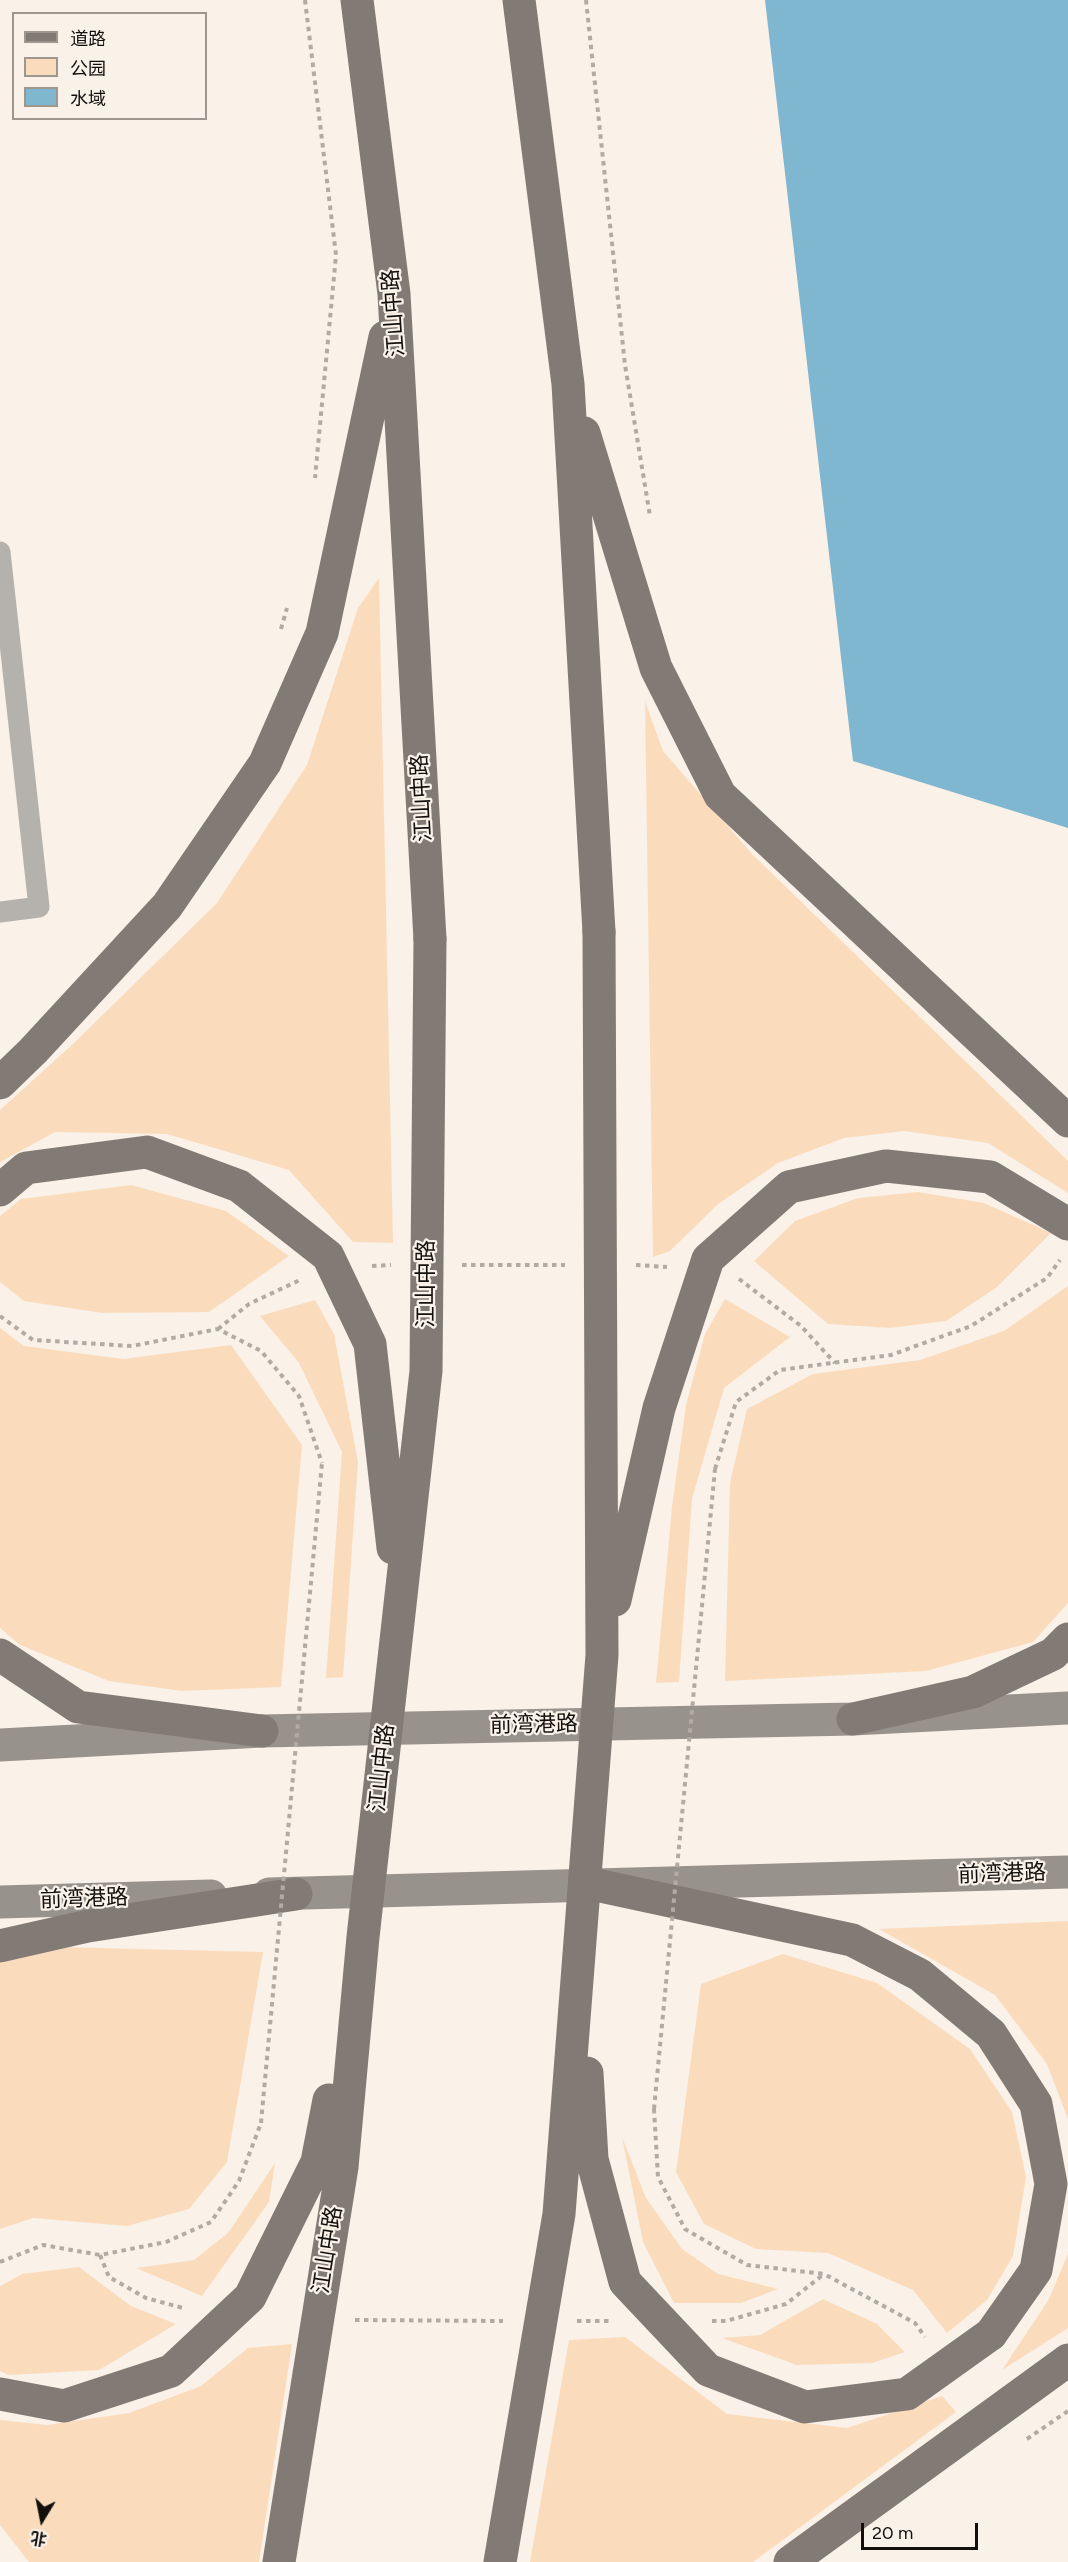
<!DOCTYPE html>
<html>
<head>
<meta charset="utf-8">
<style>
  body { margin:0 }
  #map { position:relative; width:1068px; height:2562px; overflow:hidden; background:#faf1e8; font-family:Figtree,"Noto Sans SC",sans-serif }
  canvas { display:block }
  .legend { position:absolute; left:12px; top:12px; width:195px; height:108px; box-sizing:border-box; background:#faf1e8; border:2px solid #9d9790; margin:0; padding:8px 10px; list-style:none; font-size:18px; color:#120f0d }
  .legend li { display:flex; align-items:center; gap:12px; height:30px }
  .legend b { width:30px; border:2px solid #9d9790 }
  .north { position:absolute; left:12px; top:2490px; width:60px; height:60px; -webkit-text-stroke:4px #faf1e8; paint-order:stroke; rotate:190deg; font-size:16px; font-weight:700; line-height:24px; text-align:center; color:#120f0d }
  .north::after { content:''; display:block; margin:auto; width:21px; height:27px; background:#120f0d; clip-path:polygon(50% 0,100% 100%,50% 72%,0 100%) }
  .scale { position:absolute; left:861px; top:2523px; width:117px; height:27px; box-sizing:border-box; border:3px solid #120f0d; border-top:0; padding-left:8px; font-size:18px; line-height:21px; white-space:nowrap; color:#120f0d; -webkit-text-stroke:4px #faf1e8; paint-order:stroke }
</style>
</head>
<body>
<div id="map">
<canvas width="1068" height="2562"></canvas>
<ul class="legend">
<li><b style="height:8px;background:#827b75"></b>道路</li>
<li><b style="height:16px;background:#fadcbd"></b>公园</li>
<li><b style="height:16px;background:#7fb6d0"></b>水域</li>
</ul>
<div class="north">北</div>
<div class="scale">20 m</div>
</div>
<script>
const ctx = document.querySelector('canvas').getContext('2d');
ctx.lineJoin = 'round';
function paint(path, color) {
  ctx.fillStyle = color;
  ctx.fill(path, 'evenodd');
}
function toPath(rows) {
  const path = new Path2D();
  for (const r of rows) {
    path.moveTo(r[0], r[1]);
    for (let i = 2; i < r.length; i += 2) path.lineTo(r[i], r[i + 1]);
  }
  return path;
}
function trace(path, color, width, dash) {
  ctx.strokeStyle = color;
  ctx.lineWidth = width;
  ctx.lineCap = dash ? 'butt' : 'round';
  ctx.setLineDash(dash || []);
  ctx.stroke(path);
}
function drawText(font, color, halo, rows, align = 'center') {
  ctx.font = font + ' Figtree,"Noto Sans SC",sans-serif';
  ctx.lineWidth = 4.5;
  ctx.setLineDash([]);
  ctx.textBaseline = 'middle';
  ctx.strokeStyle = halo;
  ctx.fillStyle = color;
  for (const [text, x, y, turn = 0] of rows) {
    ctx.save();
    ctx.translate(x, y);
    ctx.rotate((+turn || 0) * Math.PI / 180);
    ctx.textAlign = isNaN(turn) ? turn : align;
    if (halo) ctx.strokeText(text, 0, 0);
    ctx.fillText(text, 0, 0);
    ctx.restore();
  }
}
paint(toPath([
  [379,578,393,1243,353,1242,289,1170,167,1134,55,1132,0,1162,0,1110,75,1042,217,903,307,765,358,608],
  [645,701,663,751,752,854,1068,1161,1068,1193,988,1143,904,1131,844,1138,778,1163,718,1204,670,1251,653,1257],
  [131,1185,226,1211,289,1256,209,1312,102,1313,24,1301,0,1282,0,1216,21,1199],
  [918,1192,984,1203,1051,1233,997,1287,946,1321,890,1328,828,1324,754,1261,795,1221,858,1198],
  [1068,1286,1068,1603,1033,1642,926,1671,725,1681,730,1483,747,1409,813,1374,920,1360,1004,1331],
  [725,1299,790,1337,724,1388,692,1499,679,1682,656,1683,672,1507,686,1405,705,1334],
  [315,1300,334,1334,358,1462,343,1677,326,1678,342,1452,299,1363,260,1316],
  [0,1328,24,1346,123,1359,231,1345,302,1445,281,1687,182,1691,109,1681,20,1645,0,1628],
  [1068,1921,1068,2119,1047,2064,995,1995,879,1929],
  [58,1947,263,1952,227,2162,189,2209,127,2226,33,2218,0,2229,0,1959],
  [783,1954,877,1983,970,2049,1012,2112,1026,2177,1013,2256,987,2300,947,2333,913,2290,828,2253,756,2249,704,2224,676,2172,701,1984],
  [622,2137,646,2198,682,2249,718,2274,778,2289,741,2303,674,2303,643,2242],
  [275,2163,269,2202,202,2296,136,2268,194,2260,228,2233],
  [1068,2254,1068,2328,1002,2370,1048,2301],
  [79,2267,131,2306,176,2324,99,2370,9,2375,0,2371,0,2286,22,2274],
  [823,2299,877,2324,905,2352,872,2363,797,2365,722,2338,760,2335],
  [625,2337,727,2414,847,2428,942,2396,956,2412,753,2562,530,2562,569,2340],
  [292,2344,259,2562,29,2562,0,2525,0,2420,47,2425,129,2413,201,2386,248,2348]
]), '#fadcbd');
paint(toPath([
  [765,0,1068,0,1068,828,853,761]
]), '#7fb6d0');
trace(toPath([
  [305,0,336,255,315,478],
  [586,0,625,365,650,516],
  [281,629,287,608],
  [462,1265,565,1265],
  [636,1265,667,1267],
  [372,1266,391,1265],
  [739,1279,801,1326,835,1363],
  [0,1316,33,1340,132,1346,218,1329,261,1351,299,1396,322,1463],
  [218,1329,249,1304,300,1280],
  [715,1469,736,1402,780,1370,891,1355,971,1326,1047,1278,1060,1260],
  [654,2109,658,2177,685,2229,747,2265,824,2274,915,2323,925,2337],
  [100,2255,109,2277,146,2298,183,2308],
  [0,2262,43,2245,100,2255,166,2242,211,2222,239,2181,261,2123],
  [355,2320,503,2321],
  [577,2321,611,2321],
  [712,2321,726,2321,786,2304,824,2274],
  [1027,2439,1068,2411]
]), '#b2aba4', 4, [4.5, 4.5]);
trace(toPath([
  [0,552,39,907,0,912]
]), '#b5b2ae', 21);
trace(toPath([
  [0,1745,262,1731,853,1719,1068,1708],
  [269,1894,1068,1872],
  [0,1902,211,1896]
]), '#98928d', 33);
trace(toPath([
  [357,0,394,294,430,939],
  [519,0,568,384,599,932],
  [584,433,656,668,720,795,1068,1121],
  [0,1083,33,1051,167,906,265,763,322,633,385,337],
  [0,1655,78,1707,262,1731],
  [853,1719,973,1692,1053,1654,1068,1639],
  [601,1886,852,1940,920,1975,991,2034,1036,2104,1051,2184,1036,2270,991,2334],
  [0,1946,88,1926,296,1894],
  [790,2562,1068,2360]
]), '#827b75', 33);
trace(toPath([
  [654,2109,715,1469],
  [261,2123,322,1463]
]), '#b2aba4', 4, [4.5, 4.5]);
trace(toPath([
  [0,1190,26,1168,147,1152,239,1186,328,1256,370,1344,393,1548],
  [615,1600,659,1408,708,1259,789,1187,886,1166,990,1177,1068,1224],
  [587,2073,592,2159,625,2282,708,2370,805,2407,907,2394,991,2334],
  [0,2394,64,2406,171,2371,250,2297,317,2162,329,2100],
  [279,2562,342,2167,363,1937,426,1371,430,939],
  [500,2562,559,2214,602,1655,599,932]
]), '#827b75', 33);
drawText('22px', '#120f0d', '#faf1e8', [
  ["江山中路",394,313,-94],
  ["江山中路",422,798,-93],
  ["江山中路",427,1284,-90],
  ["前湾港路",534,1725,-1],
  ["江山中路",382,1768,-84],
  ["前湾港路",1002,1874,-2],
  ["前湾港路",84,1899,-2],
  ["江山中路",328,2250,-81]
]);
</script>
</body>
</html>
